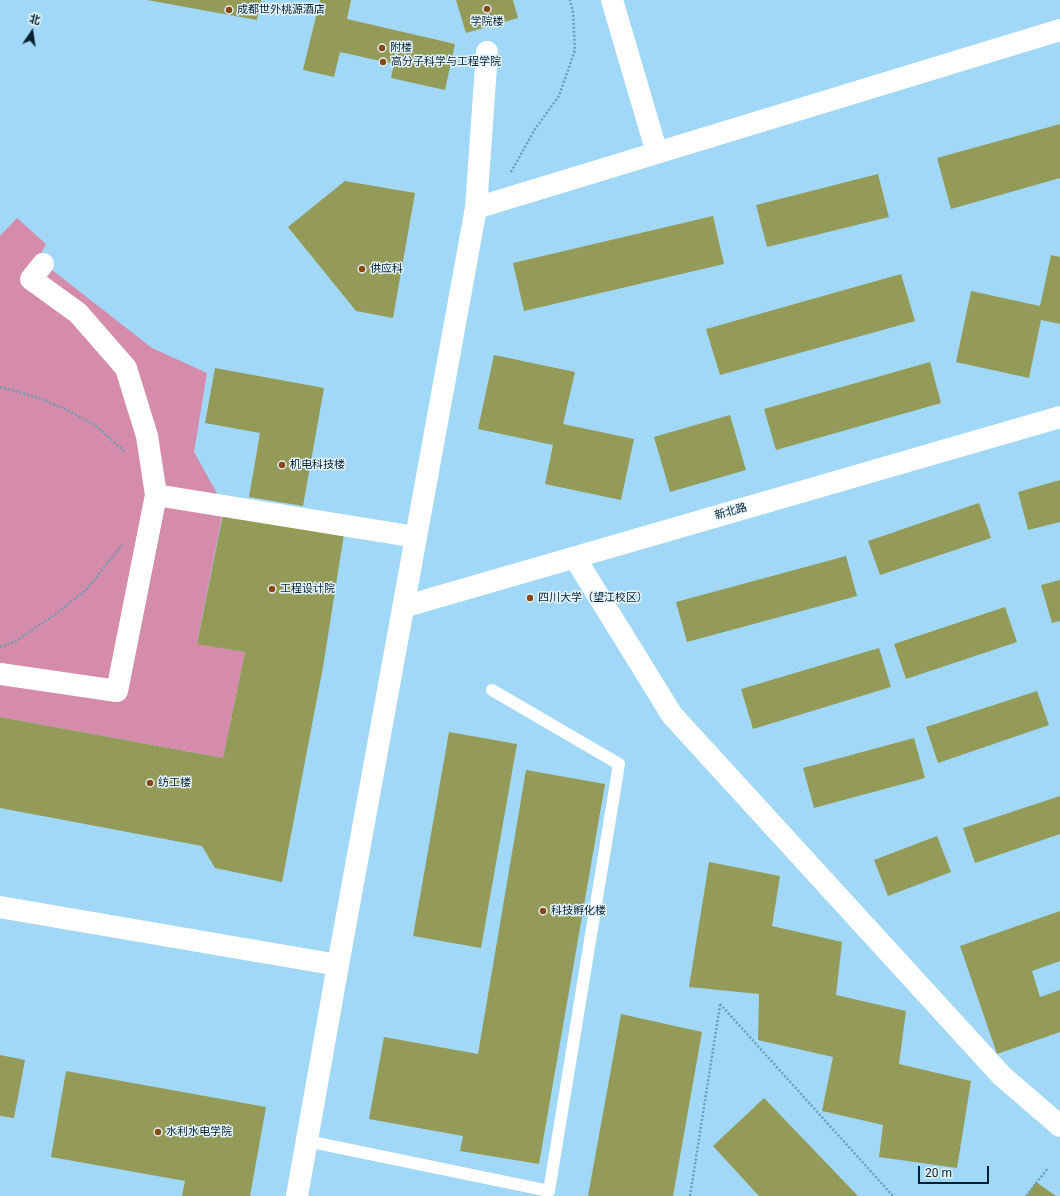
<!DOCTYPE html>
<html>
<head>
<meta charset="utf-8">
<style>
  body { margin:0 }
  #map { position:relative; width:1060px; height:1196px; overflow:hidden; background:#a1d8f8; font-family:Roboto,"Noto Sans SC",sans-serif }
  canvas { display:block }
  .north { position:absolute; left:12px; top:12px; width:40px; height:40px; -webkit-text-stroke:3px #e5f3fb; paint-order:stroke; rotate:13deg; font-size:11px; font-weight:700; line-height:16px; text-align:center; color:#032130 }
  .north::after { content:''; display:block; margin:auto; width:14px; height:18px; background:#032130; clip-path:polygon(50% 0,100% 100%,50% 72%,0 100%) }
  .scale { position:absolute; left:918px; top:1166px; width:71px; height:18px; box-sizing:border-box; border:2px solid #032130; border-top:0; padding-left:5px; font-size:12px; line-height:14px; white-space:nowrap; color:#032130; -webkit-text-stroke:3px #e5f3fb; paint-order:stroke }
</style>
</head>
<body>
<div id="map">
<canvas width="1060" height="1196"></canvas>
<div class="north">北</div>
<div class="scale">20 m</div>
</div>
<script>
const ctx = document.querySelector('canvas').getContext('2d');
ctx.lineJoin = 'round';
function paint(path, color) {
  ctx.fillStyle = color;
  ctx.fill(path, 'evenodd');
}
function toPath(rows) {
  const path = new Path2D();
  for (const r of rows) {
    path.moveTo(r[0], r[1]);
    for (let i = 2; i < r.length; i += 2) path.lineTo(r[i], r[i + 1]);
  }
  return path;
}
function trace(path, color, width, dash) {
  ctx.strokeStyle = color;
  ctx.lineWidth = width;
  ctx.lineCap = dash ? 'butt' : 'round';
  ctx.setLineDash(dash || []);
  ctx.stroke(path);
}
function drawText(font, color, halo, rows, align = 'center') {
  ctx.font = font + ' Roboto,"Noto Sans SC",sans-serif';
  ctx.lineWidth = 3;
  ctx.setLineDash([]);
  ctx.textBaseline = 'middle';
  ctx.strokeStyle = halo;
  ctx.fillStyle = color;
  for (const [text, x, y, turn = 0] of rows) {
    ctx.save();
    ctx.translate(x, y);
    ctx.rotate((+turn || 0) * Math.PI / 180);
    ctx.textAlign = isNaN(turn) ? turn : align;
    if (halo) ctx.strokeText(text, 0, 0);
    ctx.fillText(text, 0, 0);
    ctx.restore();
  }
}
paint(toPath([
  [17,218,46,244,38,259,152,348,207,373,194,452,224,506,197,643,245,652,223,758,0,717,0,236]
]), '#d58baa');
paint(toPath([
  [147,0,261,0,257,20],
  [320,0,351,0,347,19,455,44,445,90,391,78,394,64,340,52,334,77,303,70],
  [456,0,513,0,518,18,466,33],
  [1060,124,1060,178,951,209,937,158],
  [878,174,889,217,767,247,756,205],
  [345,181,415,193,393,318,356,311,288,227],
  [713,216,724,264,524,311,513,263],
  [1051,255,1060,257,1060,324,1041,320,1029,378,956,362,971,291,1040,306],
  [901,274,915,321,720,375,706,329],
  [494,355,575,372,563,424,634,439,621,500,545,484,553,445,478,429],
  [930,362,941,403,776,450,764,409],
  [215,368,324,388,303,506,249,497,260,433,205,423],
  [730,415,746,470,670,492,654,437],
  [1060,480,1060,522,1028,530,1018,492],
  [979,503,991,538,880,575,868,541],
  [223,514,344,534,323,667,282,882,215,868,202,846,0,808,0,717,223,758,245,652,197,644],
  [846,556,857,596,687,642,676,602],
  [1060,580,1060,621,1052,623,1041,585],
  [1005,607,1017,642,906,679,894,644],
  [879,648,891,687,753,729,741,689],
  [1037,691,1049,725,938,763,926,727],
  [449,732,517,744,481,948,413,936],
  [914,738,925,778,814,808,803,768],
  [526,770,605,784,539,1164,460,1151,463,1136,369,1119,384,1037,478,1054],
  [1060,796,1060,834,975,863,963,828],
  [937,836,951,872,888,896,874,860],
  [709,862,780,876,772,926,842,942,836,995,906,1011,899,1064,971,1081,957,1168,879,1157,883,1125,822,1111,833,1057,758,1040,759,994,689,987],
  [1060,911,1060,961,1032,971,1040,997,1060,990,1060,1032,997,1054,960,946],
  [621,1014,702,1032,673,1196,588,1196],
  [0,1055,25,1060,14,1118,0,1116],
  [66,1071,266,1107,250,1196,182,1196,185,1181,51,1157],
  [764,1098,858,1196,759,1196,713,1146],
  [1036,1182,1056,1196,1026,1196]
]), '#949b58');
trace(toPath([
  [511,172,535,129,559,96,575,50,573,12,570,0],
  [0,387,40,398,69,411,95,425,125,452],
  [0,647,14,642,53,616,86,590,122,545],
  [720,1004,893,1196],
  [690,1196,720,1005],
  [1026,1196,1048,1168]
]), '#6d9cb7', 2.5, [2, 2]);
trace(toPath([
  [307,1141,549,1191,619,764,492,690]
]), '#fff', 12);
trace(toPath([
  [612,0,657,153],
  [476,208,487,52],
  [43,264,31,279,78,313,126,368,147,436,156,495],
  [575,558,672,715,1002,1076,1060,1126],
  [403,607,1060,417],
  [0,674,117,691,156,495,416,537],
  [0,907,338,965,476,208,1060,30],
  [297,1196,338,965]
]), '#fff', 22);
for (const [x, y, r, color] of [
  [487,9,4,"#884713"],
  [229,10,4,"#884713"],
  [382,48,4,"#884713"],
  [383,62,4,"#884713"],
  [362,269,4,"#884713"],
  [282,465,4,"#884713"],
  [272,589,4,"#884713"],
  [530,598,4,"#884713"],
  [150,783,4,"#884713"],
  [543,911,4,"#884713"],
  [158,1132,4,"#884713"]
]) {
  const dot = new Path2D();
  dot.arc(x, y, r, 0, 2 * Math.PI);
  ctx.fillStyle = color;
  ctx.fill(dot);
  trace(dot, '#e5f3fb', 1.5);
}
drawText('11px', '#032130', '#e5f3fb', [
  ["成都世外桃源酒店",237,10],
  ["学院楼",487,22,"center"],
  ["附楼",390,48],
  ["高分子科学与工程学院",391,62],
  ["供应科",370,269],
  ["机电科技楼",290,465],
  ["工程设计院",280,589],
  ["四川大学（望江校区）",538,598],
  ["纺工楼",158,783],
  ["科技孵化楼",551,911],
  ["水利水电学院",166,1132]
], 'left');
drawText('11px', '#032130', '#e5f3fb', [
  ["新北路",731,512,-16]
]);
</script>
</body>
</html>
